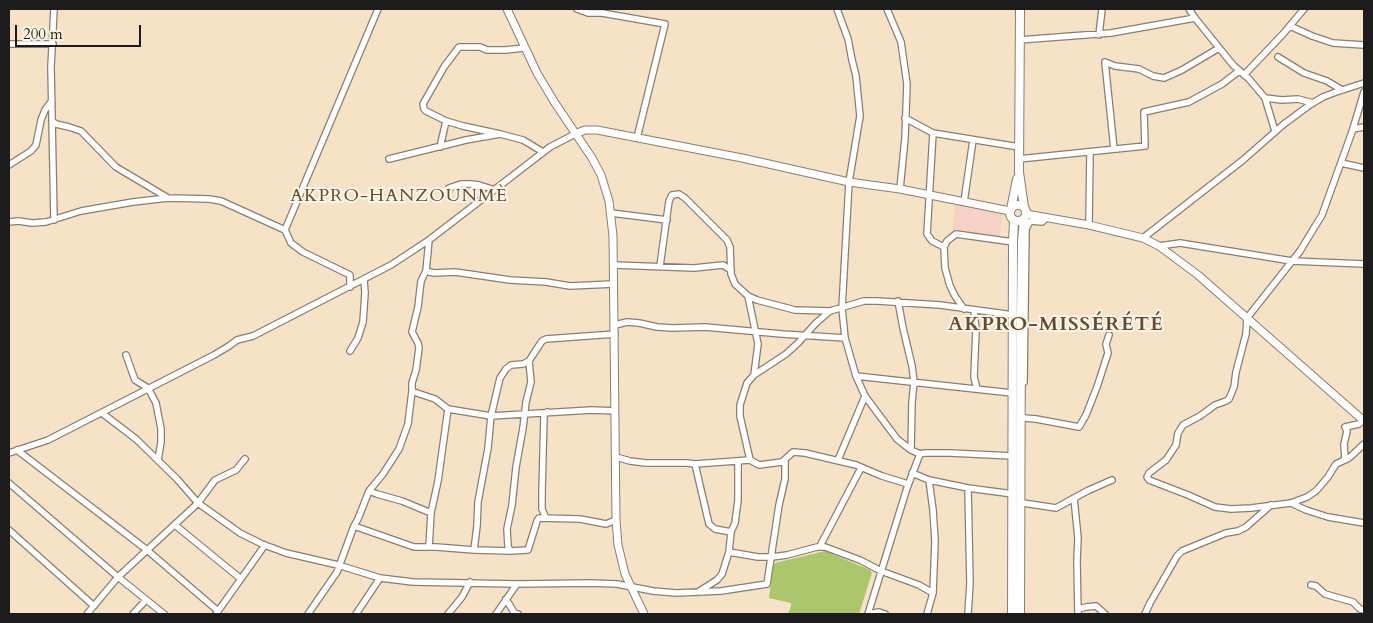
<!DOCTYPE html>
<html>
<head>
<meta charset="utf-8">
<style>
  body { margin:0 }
  #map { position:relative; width:1373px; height:623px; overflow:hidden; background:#f5e2c7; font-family:Cardo,serif }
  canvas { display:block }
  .frame { position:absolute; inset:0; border:10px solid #1c1c1c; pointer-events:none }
  .scale { position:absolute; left:15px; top:25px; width:126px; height:22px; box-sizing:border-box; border:2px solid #1c1c1c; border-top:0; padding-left:6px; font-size:15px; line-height:18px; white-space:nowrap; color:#1c1c1c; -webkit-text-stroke:4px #fcf5e5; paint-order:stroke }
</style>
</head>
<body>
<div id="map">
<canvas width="1373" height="623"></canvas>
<div class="frame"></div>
<div class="scale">200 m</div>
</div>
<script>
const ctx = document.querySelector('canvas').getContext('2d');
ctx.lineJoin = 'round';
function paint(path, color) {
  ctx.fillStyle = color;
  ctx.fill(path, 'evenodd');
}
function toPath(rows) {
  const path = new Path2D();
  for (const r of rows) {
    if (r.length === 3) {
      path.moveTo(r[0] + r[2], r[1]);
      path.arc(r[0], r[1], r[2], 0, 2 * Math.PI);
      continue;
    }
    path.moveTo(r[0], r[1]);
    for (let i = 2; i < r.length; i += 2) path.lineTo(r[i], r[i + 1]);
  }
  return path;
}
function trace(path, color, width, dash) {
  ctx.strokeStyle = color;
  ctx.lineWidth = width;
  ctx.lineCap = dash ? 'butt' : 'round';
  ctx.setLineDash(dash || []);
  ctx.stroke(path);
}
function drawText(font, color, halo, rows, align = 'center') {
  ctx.font = font + ' Cardo,serif';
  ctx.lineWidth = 4;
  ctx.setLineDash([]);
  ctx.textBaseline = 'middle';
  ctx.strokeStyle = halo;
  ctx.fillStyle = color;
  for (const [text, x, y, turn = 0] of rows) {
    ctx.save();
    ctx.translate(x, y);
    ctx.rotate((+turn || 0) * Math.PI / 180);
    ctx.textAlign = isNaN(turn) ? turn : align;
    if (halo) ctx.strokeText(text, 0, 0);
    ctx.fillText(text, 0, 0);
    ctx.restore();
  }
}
paint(toPath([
  [955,202,1002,212,1000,237,953,231]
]), '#f6d1c5');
paint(toPath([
  [825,551,870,570,872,573,859,614,788,614,791,606,791,603,769,598,773,566,775,563]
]), '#abc66c');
const minor = toPath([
  [54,9,51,67,54,220],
  [577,9,588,13,602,13,665,24,637,138],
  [837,9,848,39,852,60,856,76,860,116,849,182,842,308,845,338,856,376,865,396,897,439,911,450,920,454],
  [887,9,901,42,907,84,905,138,900,189],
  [1189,9,1195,18,1233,65,1249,79,1265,98,1275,131],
  [1290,26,1312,36,1333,43,1364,45],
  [1099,35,1102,9],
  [1019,40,1111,33,1195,18],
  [9,44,53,44],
  [1278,57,1304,73,1327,81,1342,90],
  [1244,75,1283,34,1304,9],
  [1364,92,1352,132,1322,215,1300,251,1247,318,1246,334,1236,372,1234,387,1229,399,1226,401,1215,405,1200,416,1183,425,1178,433,1176,445,1166,460,1149,473,1147,477,1149,480,1188,495,1215,507,1231,509,1251,508,1291,503,1307,497,1316,491,1328,477,1336,464,1349,458,1364,444],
  [1265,98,1282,100,1298,99,1313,103],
  [905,118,933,133,1019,147],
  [52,121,56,124,69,127,81,131,116,167,168,198],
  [446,121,463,126,500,134,523,140,543,152],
  [1353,129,1364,127],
  [933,133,927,234,932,241,944,247],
  [440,147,446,121,426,111,424,109,423,104,444,67,459,47,480,47,487,50,505,50,524,48],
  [1114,149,1105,62,1115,66,1139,69,1153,76,1164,78,1182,70,1219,48],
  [389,159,466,140,500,134],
  [1019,159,1145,146,1144,112,1189,102,1222,84,1239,71],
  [1341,163,1364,168],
  [9,165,31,151,36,145,41,120,45,110,51,102],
  [449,188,461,184,471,184,479,185,495,190],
  [964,202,973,140],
  [611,213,667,220],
  [9,222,18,221,32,223,46,222,81,211,133,202,168,198,209,199,221,201,285,230,291,243,303,252,350,275,350,287],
  [1089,225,1090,152],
  [285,230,378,9],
  [1143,238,1243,160,1284,124,1311,104,1323,97,1336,92,1364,83],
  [429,240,426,271,421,281,418,307,412,332,418,343,419,348,416,370,412,383,412,391,414,392,435,399,448,409,491,416,592,410,615,411],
  [1159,246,1180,243,1292,261,1364,264],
  [614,265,694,268,723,265,731,270],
  [660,266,669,201,672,195,679,194,685,198,727,240,730,247,731,274,735,284,748,296,758,344,754,375,747,383,740,405,740,416,750,460],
  [426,271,434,273,455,272,510,280,546,282,570,286,614,284],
  [748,296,757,300,795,310,830,311,864,301,877,301,940,305,1013,315],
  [898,301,903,328,912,366,914,382,912,402,911,450],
  [964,309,955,296,950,286,945,268,944,247,947,241,956,234,1013,242],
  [974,310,976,330,974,377,977,389],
  [615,325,627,322,639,323,657,327,673,328,705,327,782,334,845,338],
  [350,351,358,338,363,322,365,293,364,280],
  [126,355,135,380,148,388,156,403,161,429,161,442,158,460],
  [754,375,786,354,798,343,816,323,830,311],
  [856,376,1012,393],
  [1024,382,1026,229,1029,223,1031,221,1042,222,1046,218],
  [102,413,136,439,177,479,198,503,240,533,262,544,286,553,338,565,380,578,413,582,517,584,591,583,617,584,653,591,676,593,721,591,767,584,779,505,785,479,785,460],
  [1024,418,1036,419,1079,427,1086,415,1097,387,1108,353,1106,344,1109,335],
  [17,450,147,550,218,611],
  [9,453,48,440,214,355,229,346,237,340,253,336,391,265,429,240,550,147,575,134],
  [616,457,630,461,646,463,687,463,695,464,750,460,759,465,782,462,793,452,805,453,856,465,882,476,908,484],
  [838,460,865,396],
  [1345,460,1344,444,1347,431,1345,427,1359,424,1363,420],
  [695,464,709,524,715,529,731,532,729,552,722,574,717,580,698,592],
  [912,473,929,480,968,488,1013,494],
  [9,483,118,577,164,614],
  [369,491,377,494,402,501,431,513],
  [1074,498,1078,538,1077,561,1078,614],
  [1020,501,1023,503,1056,508,1087,491,1112,480],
  [1291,503,1306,510,1328,517,1364,523],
  [546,518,542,509,542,492,544,415,547,412],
  [175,525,241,579],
  [354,526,414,547,436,547,474,550,477,526,478,502,488,448,491,416,500,378,506,369,511,365,523,364,529,361,542,341,546,339,615,334],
  [9,530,94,606],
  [731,532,735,523,738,500,738,461],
  [820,546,861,468],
  [429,547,431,513,438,481,448,409],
  [474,550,510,551,528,550,537,521,539,518,580,519,606,524,616,520],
  [510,551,508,546,507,529,512,505,516,467,523,428,526,402,531,382,529,361],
  [729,552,758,557,772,557,787,555,817,547,825,547,860,560,881,571,919,585,933,593],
  [1311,585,1316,586,1325,594,1353,602,1360,609,1364,610],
  [506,599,515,614,518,614],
  [1079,609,1086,607,1096,606,1105,614],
  [87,614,118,577,198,503,215,480,236,470,245,459],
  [133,614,146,600],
  [216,614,265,545],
  [308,614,337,572,354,526,358,519,369,491,383,474,399,449,408,424,412,391],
  [356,614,380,578],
  [448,614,462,597,470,582],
  [496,614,517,584],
  [868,614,907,488,920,454,924,453,950,453,1013,456],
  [869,614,879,612,885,614],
  [927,614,933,593,935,541,933,510,929,480],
  [968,614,970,583,968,488],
  [1145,614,1150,603,1177,556,1182,551,1226,533,1238,531,1246,527,1271,505]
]);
const major = toPath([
  [507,9,537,73,555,103,592,158,601,175,609,201,613,236,616,520,618,545,625,574,644,614],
  [575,134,585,130,597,130,742,158,849,182,900,189,1010,211],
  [1026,214,1089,225,1143,238,1159,246,1198,275,1364,421]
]);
const highway = toPath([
  [1020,9,1019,172,1024,207],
  [1018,213,8],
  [1011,209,1017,179],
  [1012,614,1013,242,1014,221],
  [1020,614,1021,314,1022,241,1024,219]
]);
trace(minor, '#887f72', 8);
trace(major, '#887f72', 9);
trace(highway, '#887f72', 10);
trace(minor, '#fff', 5.5);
trace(major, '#fff', 7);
trace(highway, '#fff', 8);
ctx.letterSpacing = '1px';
drawText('18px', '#634b37', '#fcf5e5', [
  ["AKPRO-HANZOUNMÈ",399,197]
]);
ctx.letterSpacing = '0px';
ctx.letterSpacing = '1px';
drawText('bold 20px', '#634b37', '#fcf5e5', [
  ["AKPRO-MISSÉRÉTÉ",1056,325]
]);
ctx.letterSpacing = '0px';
</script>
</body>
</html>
